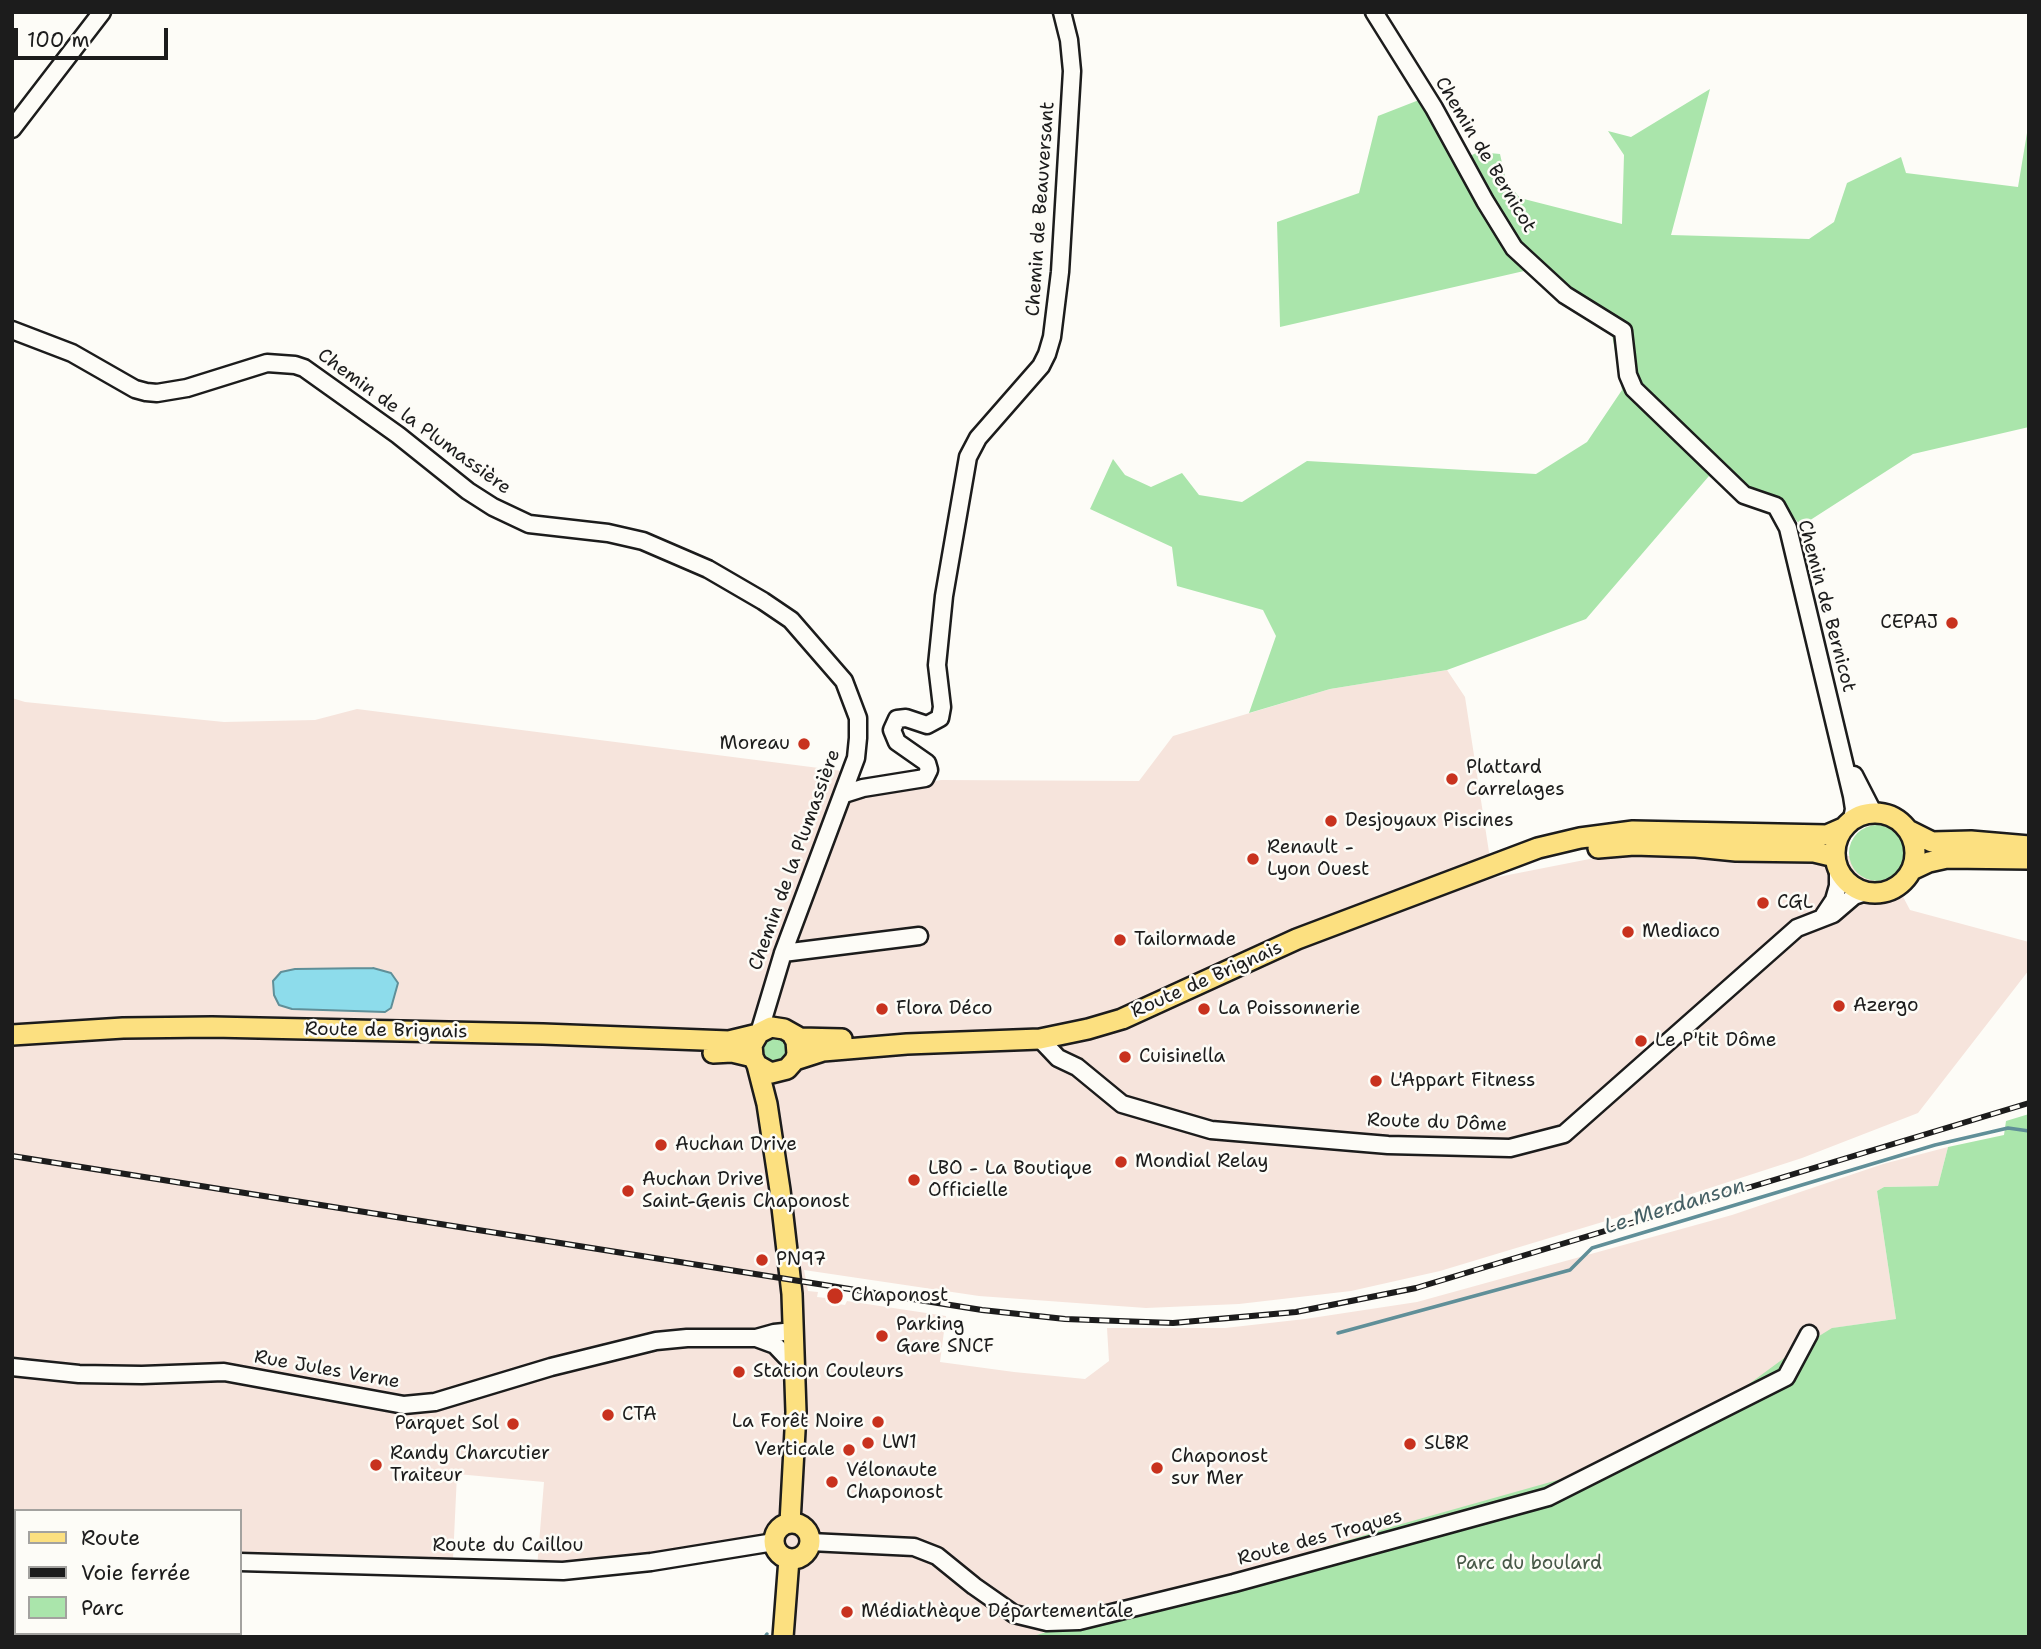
<!DOCTYPE html>
<html>
<head>
<meta charset="utf-8">
<style>
	body { margin:0 }
	#map { position:relative; width:2041px; height:1649px; overflow:hidden; background:#fdfcf7; font-family:"Shantell Sans",sans-serif }
	canvas { display:block }
	.frame { position:absolute; inset:0; border:14px solid #1c1c1c; pointer-events:none }
	.legend { position:absolute; left:14px; top:1509px; width:228px; height:126px; box-sizing:border-box; background:#fdfcf7; border:2px solid #a3a29f; margin:0; padding:9px 12px; list-style:none; font-size:21px; color:#1c1c1c }
	.legend li { display:flex; align-items:center; gap:14px; height:35px }
	.legend b { width:35px; border:2px solid #a3a29f }
	.scale { position:absolute; left:14px; top:28px; width:154px; height:32px; box-sizing:border-box; border:4px solid #1c1c1c; border-top:0; padding-left:9px; font-size:21px; line-height:24px; white-space:nowrap; color:#1c1c1c; -webkit-text-stroke:5px #fdfcf7; paint-order:stroke }
</style>
</head>
<body>
<div id="map">
<canvas width="2041" height="1649"></canvas>
<div class="frame"></div>
<ul class="legend">
<li><b style="height:9px;background:#fce080"></b>Route</li>
<li><b style="height:9px;background:#1c1c1c"></b>Voie ferrée</li>
<li><b style="height:19px;background:#aae5ab"></b>Parc</li>
</ul>
<div class="scale">100 m</div>
</div>
<script>
const c = document.querySelector('canvas').getContext('2d');
c.lineJoin = 'round';
function fill(path, color) { c.fillStyle = color; c.fill(path, 'evenodd'); }
const shape = rows => new Path2D(rows.map(r => 'M' + r).join(''));
function stroke(path, color, width, dash) { c.strokeStyle = color; c.lineWidth = width; c.lineCap = dash ? 'butt' : 'round'; c.setLineDash(dash || []); c.stroke(path); }
function drawText(font, color, halo, rows, align = 'center') {
  c.font = font + ' "Shantell Sans",sans-serif'; c.lineWidth = 5; c.setLineDash([]); c.textBaseline = 'middle'; c.strokeStyle = halo; c.fillStyle = color; for (const [text, x, y, turn = 0] of rows) {
    c.save(); c.translate(x, y); c.rotate((+turn || 0) * Math.PI / 180); c.textAlign = isNaN(turn) ? turn : align; if (halo) c.strokeText(text, 0, 0); c.fillText(text, 0, 0); c.restore();
  }
}
const built = shape([
	[1447,670,1465,697,1493,878,1620,853,1795,861,1880,853,1910,910,2029,942,2029,970,1918,1113,1802,1158,1639,1211,1440,1271,1351,1291,1239,1304,1146,1308,979,1296,804,1270,808,1291,818,1292,817,1297,826,1298,826,1302,845,1305,847,1301,946,1316,940,1362,1014,1372,1085,1379,1109,1361,1107,1328,1225,1328,1305,1319,1417,1302,1732,1215,1883,1164,1948,1147,1938,1186,1884,1187,1877,1191,1896,1319,1833,1328,1799,1379,1635,1453,1567,1478,1030,1637,792,1637,794,1593,800,1571,758,1538,536,1580,544,1482,457,1474,453,1559,240,1554,240,1511,16,1511,16,1552,12,1552,12,698,25,702,224,722,315,720,357,709,858,773,861,795,941,780,1139,781,1173,736,1330,689]
]);
const green = shape([
	[1710,89,1671,235,1809,239,1834,222,1847,183,1901,157,1906,173,2018,187,2027,133,2029,133,2029,427,1913,454,1801,526,1781,502,1748,489,1728,492,1709,476,1586,619,1447,670,1330,689,1249,713,1276,636,1263,610,1177,586,1172,547,1090,509,1113,459,1125,475,1151,487,1182,473,1199,495,1242,502,1307,461,1536,474,1587,442,1622,390,1612,335,1524,271,1280,327,1277,222,1359,193,1378,116,1419,100,1458,162,1478,152,1500,154,1506,181,1520,198,1622,224,1624,155,1608,131,1631,137],
	'1849 853a28 28 0 1 1 56 0a28 28 0 1 1-56 0Z',
	'761 1050a13 13 0 1 1 26 0a13 13 0 1 1-26 0Z',
	[2029,1114,2029,1637,1030,1637,1398,1525,1618,1463,1673,1440,1787,1356,1832,1328,1896,1319,1877,1191,1884,1187,1938,1186,1948,1147,2004,1135,2006,1121]
]);
const water = shape([
	[373,968,391,973,398,983,391,1008,385,1012,292,1009,279,1005,274,995,273,981,281,972,295,969,373,968]
]);
const stream = shape([
	[1338,1333,1570,1270,1592,1248,1935,1145,2008,1128,2029,1131],
	[765,1637,767,1634]
]);
const minor = shape([
	[1374,12,1434,108,1485,201,1514,248,1565,295,1623,331,1628,375,1634,389,1744,495,1776,506,1788,528,1852,796,1854,809,1852,819],
	[12,129,102,12],
	[12,330,72,353,135,389,146,392,157,393,187,388,267,363,295,365,304,368,398,435,468,491,493,507,529,524,608,533,643,541,708,569,763,601,791,620,844,681,858,718,858,738,856,758,783,953,759,1033],
	[1854,775,1873,812],
	[844,794,863,788,925,778,929,770,927,763,897,742,892,730,897,719,906,718,927,725,940,718,942,707,937,665,944,596,968,457,978,438,1041,366,1047,354,1052,337,1060,272,1072,71,1069,40,1062,12],
	[1824,915,1834,900,1838,886,1838,869],
	[783,953,919,936],
	[1040,1039,1058,1058,1077,1067,1122,1104,1211,1130,1388,1145,1510,1148,1564,1134,1797,928,1833,914,1854,896,1866,892],
	[756,1338,775,1345,794,1365],
	[12,1367,79,1374,142,1375,224,1372,404,1405,435,1402,551,1367,656,1341,687,1338,756,1338,774,1333,794,1331],
	[810,1542,914,1547,937,1556,974,1586,1014,1614,1047,1622,1079,1621,1234,1583,1548,1497,1786,1377,1809,1334],
	[12,1559,16,1559],
	[240,1562,563,1571,651,1562,774,1542],
	[12,1615,16,1615]
]);
const major = shape([
	'1835 853a40 40 0 1 1 80 0a40 40 0 1 1-80 0Z',
	[1910,831,1932,842,1971,841,2029,846],
	[1598,848,1634,845,1696,847,1736,851,1814,852,1835,857],
	[1912,870,1929,862,1947,858,2029,859],
	[12,1035,123,1028,212,1027,543,1034,729,1041,758,1034],
	[793,1036,796,1041,797,1054,795,1060,787,1069,771,1073,757,1065,753,1057,752,1045,759,1033,771,1027,784,1029,800,1038,842,1039],
	[713,1053,732,1052,753,1057],
	[795,1060,823,1051,907,1044,1040,1039,1088,1029,1122,1019,1297,939,1538,848,1580,838,1633,831,1827,835,1843,828],
	[757,1065,767,1104,780,1190,792,1294,796,1412,790,1523],
	'774 1541a18 18 0 1 1 36 0a18 18 0 1 1-36 0Z',
	[783,1637,789,1559]
]);
const rail = shape([
	[12,1156,982,1310,1065,1319,1173,1323,1296,1312,1416,1288,2029,1103]
]);
const markers = [
	[1952,623,7,"#c8321e"],
	[804,744,7,"#c8321e"],
	[1452,779,7,"#c8321e"],
	[1331,821,7,"#c8321e"],
	[1253,859,7,"#c8321e"],
	[1763,903,7,"#c8321e"],
	[1628,932,7,"#c8321e"],
	[1120,940,7,"#c8321e"],
	[1839,1006,7,"#c8321e"],
	[882,1009,7,"#c8321e"],
	[1204,1009,7,"#c8321e"],
	[1641,1041,7,"#c8321e"],
	[1125,1057,7,"#c8321e"],
	[1376,1081,7,"#c8321e"],
	[661,1145,7,"#c8321e"],
	[1121,1162,7,"#c8321e"],
	[914,1180,7,"#c8321e"],
	[628,1191,7,"#c8321e"],
	[762,1260,7,"#c8321e"],
	[835,1296,9,"#c8321e"],
	[882,1336,7,"#c8321e"],
	[739,1372,7,"#c8321e"],
	[608,1415,7,"#c8321e"],
	[878,1422,7,"#c8321e"],
	[513,1424,7,"#c8321e"],
	[868,1443,7,"#c8321e"],
	[1410,1444,7,"#c8321e"],
	[849,1450,7,"#c8321e"],
	[376,1465,7,"#c8321e"],
	[1157,1468,7,"#c8321e"],
	[832,1482,7,"#c8321e"],
	[847,1612,7,"#c8321e"]
];
const streetNames = [
	["Chemin de Bernicot",1485,155,59],
	["Chemin de Beauversant",1041,209,-86],
	["Chemin de la Plumassière",414,422,36],
	["Chemin de Bernicot",1826,606,75],
	["Chemin de la Plumassière",795,860,-70],
	["Route de Brignais",1207,980,-24],
	["Route de Brignais",386,1031,1],
	["Route du Dôme",1437,1123,2],
	["Rue Jules Verne",327,1370,10],
	["Route des Troques",1320,1538,-15],
	["Route du Caillou",508,1546]
];
const poiNames = [
	["CEPAJ",1938,623,"right"],
	["Moreau",790,744,"right"],
	["Plattard",1466,768],
	["Carrelages",1466,790],
	["Desjoyaux Piscines",1345,821],
	["Renault -",1267,848],
	["Lyon Ouest",1267,870],
	["CGL",1777,903],
	["Mediaco",1642,932],
	["Tailormade",1134,940],
	["Azergo",1853,1006],
	["Flora Déco",896,1009],
	["La Poissonnerie",1218,1009],
	["Le P'tit Dôme",1655,1041],
	["Cuisinella",1139,1057],
	["L'Appart Fitness",1390,1081],
	["Auchan Drive",675,1145],
	["Mondial Relay",1135,1162],
	["LBO - La Boutique",928,1169],
	["Officielle",928,1191],
	["Auchan Drive",642,1180],
	["Saint-Genis Chaponost",642,1202],
	["PN97",776,1260],
	["Chaponost",851,1296],
	["Parking",896,1325],
	["Gare SNCF",896,1347],
	["Station Couleurs",753,1372],
	["CTA",622,1415],
	["La Forêt Noire",864,1422,"right"],
	["Parquet Sol",499,1424,"right"],
	["LW1",882,1443],
	["SLBR",1424,1444],
	["Verticale",835,1450,"right"],
	["Randy Charcutier",390,1454],
	["Traiteur",390,1476],
	["Chaponost",1171,1457],
	["sur Mer",1171,1479],
	["Vélonaute",846,1471],
	["Chaponost",846,1493],
	["Médiathèque Départementale",861,1612]
];
const parkNames = [
	["Parc du boulard",1529,1564]
];
const waterNames = [
	["Le Merdanson",1675,1207,-17]
];
fill(built, '#f6e4dc');
fill(green, '#aae5ab');
fill(water, '#8ddceb');
stroke(water, '#608f98', 2);
stroke(stream, '#608f98', 3.5);
stroke(minor, '#1c1c1c', 21);
stroke(major, '#1c1c1c', 24);
stroke(minor, '#fdfcf7', 16);
stroke(major, '#fce080', 19);
stroke(rail, '#1c1c1c', 6);
stroke(rail, '#fdfcf7', 3.5, [10]);
for (const [x, y, r, color] of markers) { const dot = new Path2D(); dot.arc(x, y, r, 0, 2 * Math.PI); c.fillStyle = color; c.fill(dot); stroke(dot, '#fdfcf7', 2.5); }
drawText('19px', '#1c1c1c', '#fdfcf7', streetNames);
drawText('19px', '#1c1c1c', '#fdfcf7', poiNames, 'left');
drawText('19px', '#475847', '#fdfcf7', parkNames);
drawText('italic 21px', '#445f64', '#fdfcf7', waterNames);
</script>
</body>
</html>
